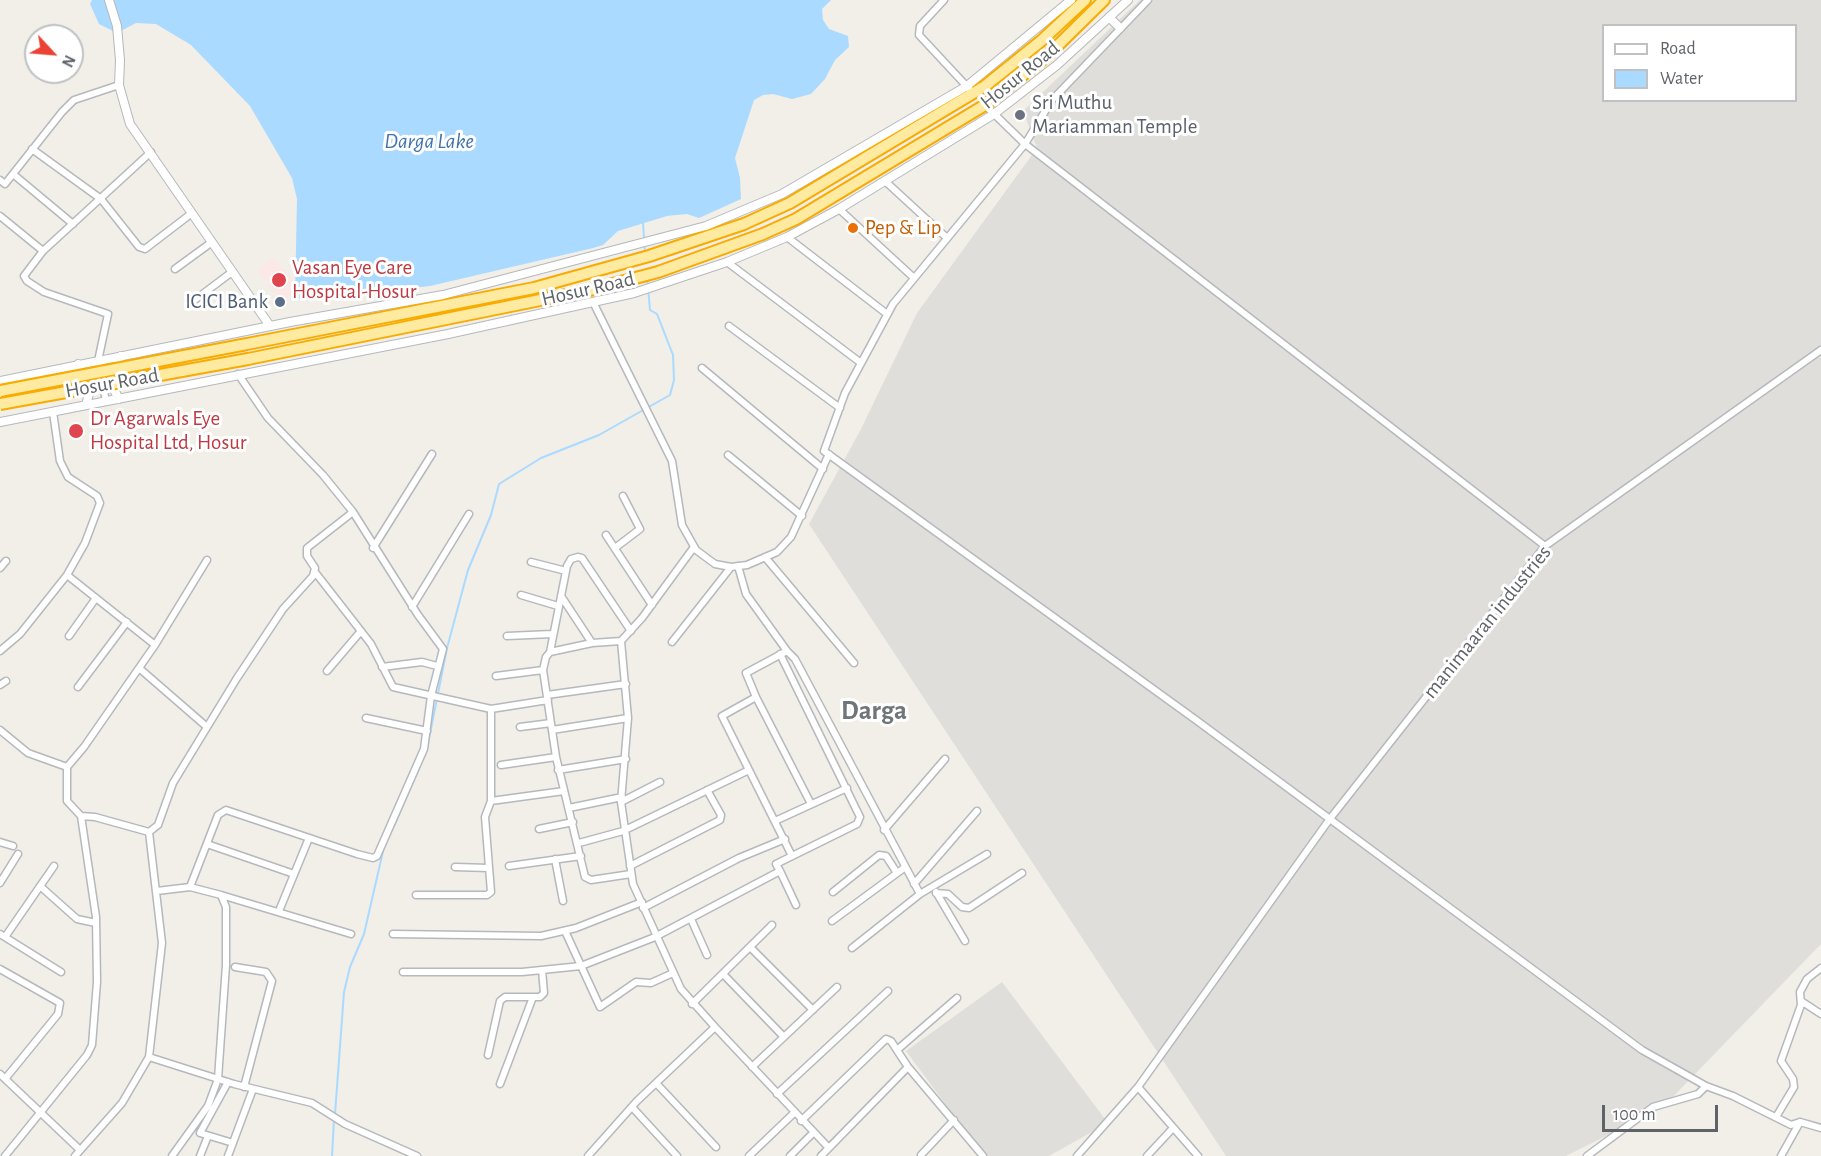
<!DOCTYPE html>
<html>
<head>
<meta charset="utf-8">
<style>
	body { margin:0 }
	#map { position:relative; width:1821px; height:1156px; overflow:hidden; background:#f1efe8; font-family:"Alegreya Sans",sans-serif }
	canvas { display:block }
	.legend { position:absolute; left:1602px; top:24px; width:195px; height:78px; box-sizing:border-box; background:#fff; border:2px solid #bfc1c3; margin:0; padding:8px 10px; list-style:none; font-size:18px; color:#5f6368 }
	.legend li { display:flex; align-items:center; gap:12px; height:30px }
	.legend b { width:30px; border:2px solid #bfc1c3 }
	.north { position:absolute; left:24px; top:24px; width:60px; height:60px; box-sizing:border-box; background:#fff; border:2px solid #bfc1c3; border-radius:50%; rotate:116deg; font-size:16px; font-weight:700; line-height:24px; text-align:center; color:#5f6368 }
	.north::after { content:''; display:block; margin:auto; width:21px; height:27px; background:#ea4335; clip-path:polygon(50% 0,100% 100%,50% 72%,0 100%) }
	.scale { position:absolute; left:1602px; top:1105px; width:116px; height:27px; box-sizing:border-box; border:3px solid #5f6368; border-top:0; padding-left:8px; font-size:18px; line-height:21px; white-space:nowrap; color:#5f6368; -webkit-text-stroke:4px #fff; paint-order:stroke }
</style>
</head>
<body>
<div id="map">
<canvas width="1821" height="1156"></canvas>
<ul class="legend">
<li><b style="height:8px;background:#fff"></b>Road</li>
<li><b style="height:16px;background:#aadaff"></b>Water</li>
</ul>
<div class="north">N</div>
<div class="scale">100 m</div>
</div>
<script>
const c = document.querySelector('canvas').getContext('2d');
c.lineJoin = 'round';
function fill(path, color) { c.fillStyle = color; c.fill(path, 'evenodd'); }
const shape = rows => new Path2D(rows.map(r => 'M' + r).join(''));
function stroke(path, color, width, dash) { c.strokeStyle = color; c.lineWidth = width; c.lineCap = dash ? 'butt' : 'round'; c.setLineDash(dash || []); c.stroke(path); }
function drawText(font, color, halo, rows, align = 'center') {
  c.font = font + ' "Alegreya Sans",sans-serif'; c.lineWidth = 6; c.setLineDash([]); c.textBaseline = 'middle'; c.strokeStyle = halo; c.fillStyle = color; for (const [text, x, y, turn = 0] of rows) {
    c.save(); c.translate(x, y); c.rotate((+turn || 0) * Math.PI / 180); c.textAlign = isNaN(turn) ? turn : align; if (halo) c.strokeText(text, 0, 0); c.fillText(text, 0, 0); c.restore();
  }
}
const industrial = shape([
	[1140,0,1821,0,1821,944,1662,1108,1566,1156,1226,1156,809,524,861,429,917,313,1037,148,1023,111],
	[1604,26,1796,26,1796,100,1604,100],
	[1002,982,1108,1123,1049,1156,984,1156,906,1051]
]);
const medical = shape([
	[273,257,300,289,283,301,257,271]
]);
const water = shape([
	[92,0,831,0,822,9,823,20,829,29,848,36,849,47,835,60,825,79,811,94,792,99,773,94,763,95,754,100,735,158,740,178,741,199,699,218,687,214,667,216,618,231,603,245,593,248,430,286,303,301,295,297,297,199,292,178,250,106,191,45,156,24,136,23,117,33,99,24,90,4]
]);
const stream = shape([
	[643,223,645,254],
	[427,749,447,648,468,570,491,515,499,484,541,458,599,435,670,395,674,380,673,355,657,314,650,310,647,277],
	[394,826,425,754],
	[335,1114,344,992,350,967,364,934,384,847],
	[332,1156,334,1120]
]);
const minor = shape([
	[944,0,920,26,919,35,973,93],
	[1148,0,1052,100,1025,144,1545,546],
	[985,105,1025,144,893,304,845,393,824,451,1196,720,1642,1050,1706,1086],
	[32,149,101,199,139,247,145,249,192,213],
	[13,174,73,224],
	[0,180,5,184,62,112,74,100,119,85],
	[885,181,947,238],
	[839,209,914,278],
	[0,216,43,251],
	[787,237,887,314],
	[727,262,861,363],
	[175,269,212,242],
	[192,302,232,272],
	[593,302,672,461,682,525,696,550,715,564,731,567,747,565,777,552,791,537,829,454],
	[729,326,840,408],
	[702,368,823,469],
	[106,401,98,361,108,314,44,292,27,281,24,276,43,251,151,152],
	[728,455,802,516],
	[606,535,652,605],
	[373,548,432,454],
	[615,548,640,529,623,496],
	[765,557,854,663],
	[531,562,566,571],
	[738,566,746,594,787,651,746,673,756,697,722,716,792,856],
	[0,568,6,561],
	[315,572,371,644,393,687,491,709,491,801,485,817,491,892,487,895,416,895],
	[67,575,155,645],
	[521,595,558,606],
	[561,596,592,643],
	[412,607,469,514],
	[69,636,96,598],
	[507,636,552,634],
	[672,642,731,567],
	[0,651,20,634,67,575,85,543,100,503,97,496,68,477,60,461,53,412],
	[787,651,795,659,920,894],
	[550,652,567,566,571,559,578,557,582,558,631,631],
	[382,667,422,662,437,666],
	[139,668,207,727],
	[327,671,361,631],
	[496,676,543,670],
	[0,685,6,681],
	[78,687,127,622],
	[547,695,626,684],
	[756,697,811,804],
	[491,709,548,700],
	[366,718,427,731],
	[520,727,551,723],
	[0,730,28,753,67,767],
	[552,730,628,718],
	[556,757,585,877,591,880,631,874],
	[501,765,556,757,543,670,546,657,550,652,592,643,621,641,642,618,694,547],
	[558,770,626,759],
	[491,801,564,791],
	[621,802,660,782],
	[569,808,622,797],
	[775,821,847,788],
	[539,829,573,822],
	[884,830,945,759],
	[149,832,95,817,81,816,67,801,67,767,84,747,155,645,207,560],
	[0,842,13,846],
	[579,843,623,831,749,770],
	[207,844,294,874],
	[555,859,563,901],
	[509,866,581,856],
	[630,866,720,820,721,815,707,790],
	[455,867,489,868],
	[780,871,796,905],
	[0,883,18,854],
	[914,884,977,811],
	[40,886,77,919,96,923],
	[190,887,218,815,226,810,357,854,373,858,377,856,424,749,431,696,443,649,418,615,353,512,323,475,268,418,238,374],
	[157,891,190,887,221,895,226,907,226,965,218,1079,208,1106,172,1156],
	[833,892,879,855,886,856,897,873],
	[936,892,965,941],
	[936,893,948,894,962,907,969,908,1022,873],
	[221,895,351,934],
	[643,908,739,858,785,839],
	[279,911,309,838],
	[691,919,707,955],
	[832,921,904,868],
	[565,931,600,1007,636,982,651,983,673,973],
	[0,934,61,972],
	[393,934,541,936,576,928,642,902],
	[5,937,54,866],
	[750,947,813,1010],
	[852,948,920,894,987,854],
	[235,967,266,972,272,981,244,1087],
	[0,969,60,1003,58,1014,5,1079],
	[403,972,522,972,581,966,655,937,780,871,776,864,857,824,860,817,780,654],
	[723,974,784,1037],
	[1801,1001,1821,1014],
	[692,1004,772,925],
	[715,1027,828,1147],
	[897,1050,957,998],
	[488,1055,500,1001,505,997,540,997,544,993,542,970],
	[149,1057,234,1084,312,1103,345,1124,417,1156],
	[752,1067,837,987],
	[0,1074,80,1150],
	[228,1082,200,1133,233,1143],
	[656,1083,716,1147],
	[500,1084,533,997],
	[1138,1087,1198,1156],
	[777,1094,888,991],
	[632,1107,677,1156],
	[1776,1117,1794,1087,1793,1079,1781,1061,1801,1005,1800,992,1807,979,1821,968],
	[801,1121,886,1039,891,1041,908,1067],
	[921,1155,954,1120],
	[5,1156,87,1055,92,1045,97,982,96,917,81,816],
	[75,1156,122,1103,149,1057,162,943,149,832,158,825,173,783,237,678,283,609,313,576,315,568,307,556,307,548,353,512],
	[200,1156,208,1136],
	[228,1156,253,1089],
	[588,1156,637,1101,715,1027,681,989,633,884,621,802,628,718,621,641],
	[749,1156,794,1113],
	[790,1156,813,1133],
	[821,1156,908,1067,983,1156],
	[1077,1156,1138,1087,1329,820,1545,546,1821,350],
	[1147,1156,1173,1128],
	[1587,1156,1653,1107,1698,1094,1706,1086,1733,1096,1791,1125,1800,1122,1821,1128],
	[1781,1156,1800,1122]
]);
const tertiary = shape([
	[109,0,117,26,120,60,119,85,130,124,270,326],
	[1109,17,1120,28],
	[78,364,88,382,89,394,86,405],
	[0,381,290,322,443,295,706,226,782,194,967,86,1071,0],
	[119,399,113,388,111,376,121,356],
	[0,422,448,334,593,302,634,293,727,262,787,237,839,209,994,114,1057,65,1128,0]
]);
const trunk = shape([
	[247,344,534,288,649,256,744,224,790,203,985,86,1041,41,1085,0],
	[248,359,590,290,658,272,763,234,796,219,985,105,1047,56,1104,0]
]);
const trunkBridge = shape([
	[0,391,247,344],
	[0,404,248,359]
]);
const markers = [
	[1020,115,6,"#6b7280"],
	[853,228,6,"#e8710a"],
	[279,280,8,"#e0444e"],
	[280,302,6,"#5c6f8a"],
	[76,431,8,"#e0444e"]
];
const streetNames = [
	["Hosur Road",1020,75,-39],
	["Hosur Road",588,289,-13],
	["Hosur Road",112,383,-10],
	["manimaaran industries",1487,622,-51]
];
const worshipNames = [
	["Sri Muthu",1032,103],
	["Mariamman Temple",1032,127]
];
const foodNames = [
	["Pep & Lip",865,228]
];
const healthNames = [
	["Vasan Eye Care",292,268],
	["Hospital-Hosur",292,292],
	["Dr Agarwals Eye",90,419],
	["Hospital Ltd, Hosur",90,443]
];
const serviceNames = [
	["ICICI Bank",268,302]
];
const waterNames = [
	["Darga Lake",429,141]
];
const districtNames = [
	["Darga",874,711]
];
fill(industrial, '#e0deda');
fill(medical, '#fce8e6');
fill(water, '#aadaff');
stroke(stream, '#aadaff', 2);
stroke(minor, '#b5b8bc', 9);
stroke(tertiary, '#b5b8bc', 10);
stroke(trunk, '#f9ab00', 14);
stroke(minor, '#fff', 6);
stroke(tertiary, '#fff', 8);
stroke(trunk, '#feeaa1', 10);
stroke(trunkBridge, '#f9ab00', 14, []);
stroke(trunkBridge, '#feeaa1', 10);
for (const [x, y, r, color] of markers) { const dot = new Path2D(); dot.arc(x, y, r, 0, 2 * Math.PI); c.fillStyle = color; c.fill(dot); stroke(dot, '#fff', 2); }
drawText('21px', '#5f6368', '#fff', streetNames);
drawText('21px', '#5b616d', '#fff', worshipNames, 'left');
drawText('21px', '#c56008', '#fff', foodNames, 'left');
drawText('21px', '#be3a42', '#fff', healthNames, 'left');
drawText('21px', '#4e5e75', '#fff', serviceNames, 'right');
drawText('italic 22px', '#4174aa', '#fff', waterNames);
drawText('bold 27px', '#70757a', '#fff', districtNames);
</script>
</body>
</html>
